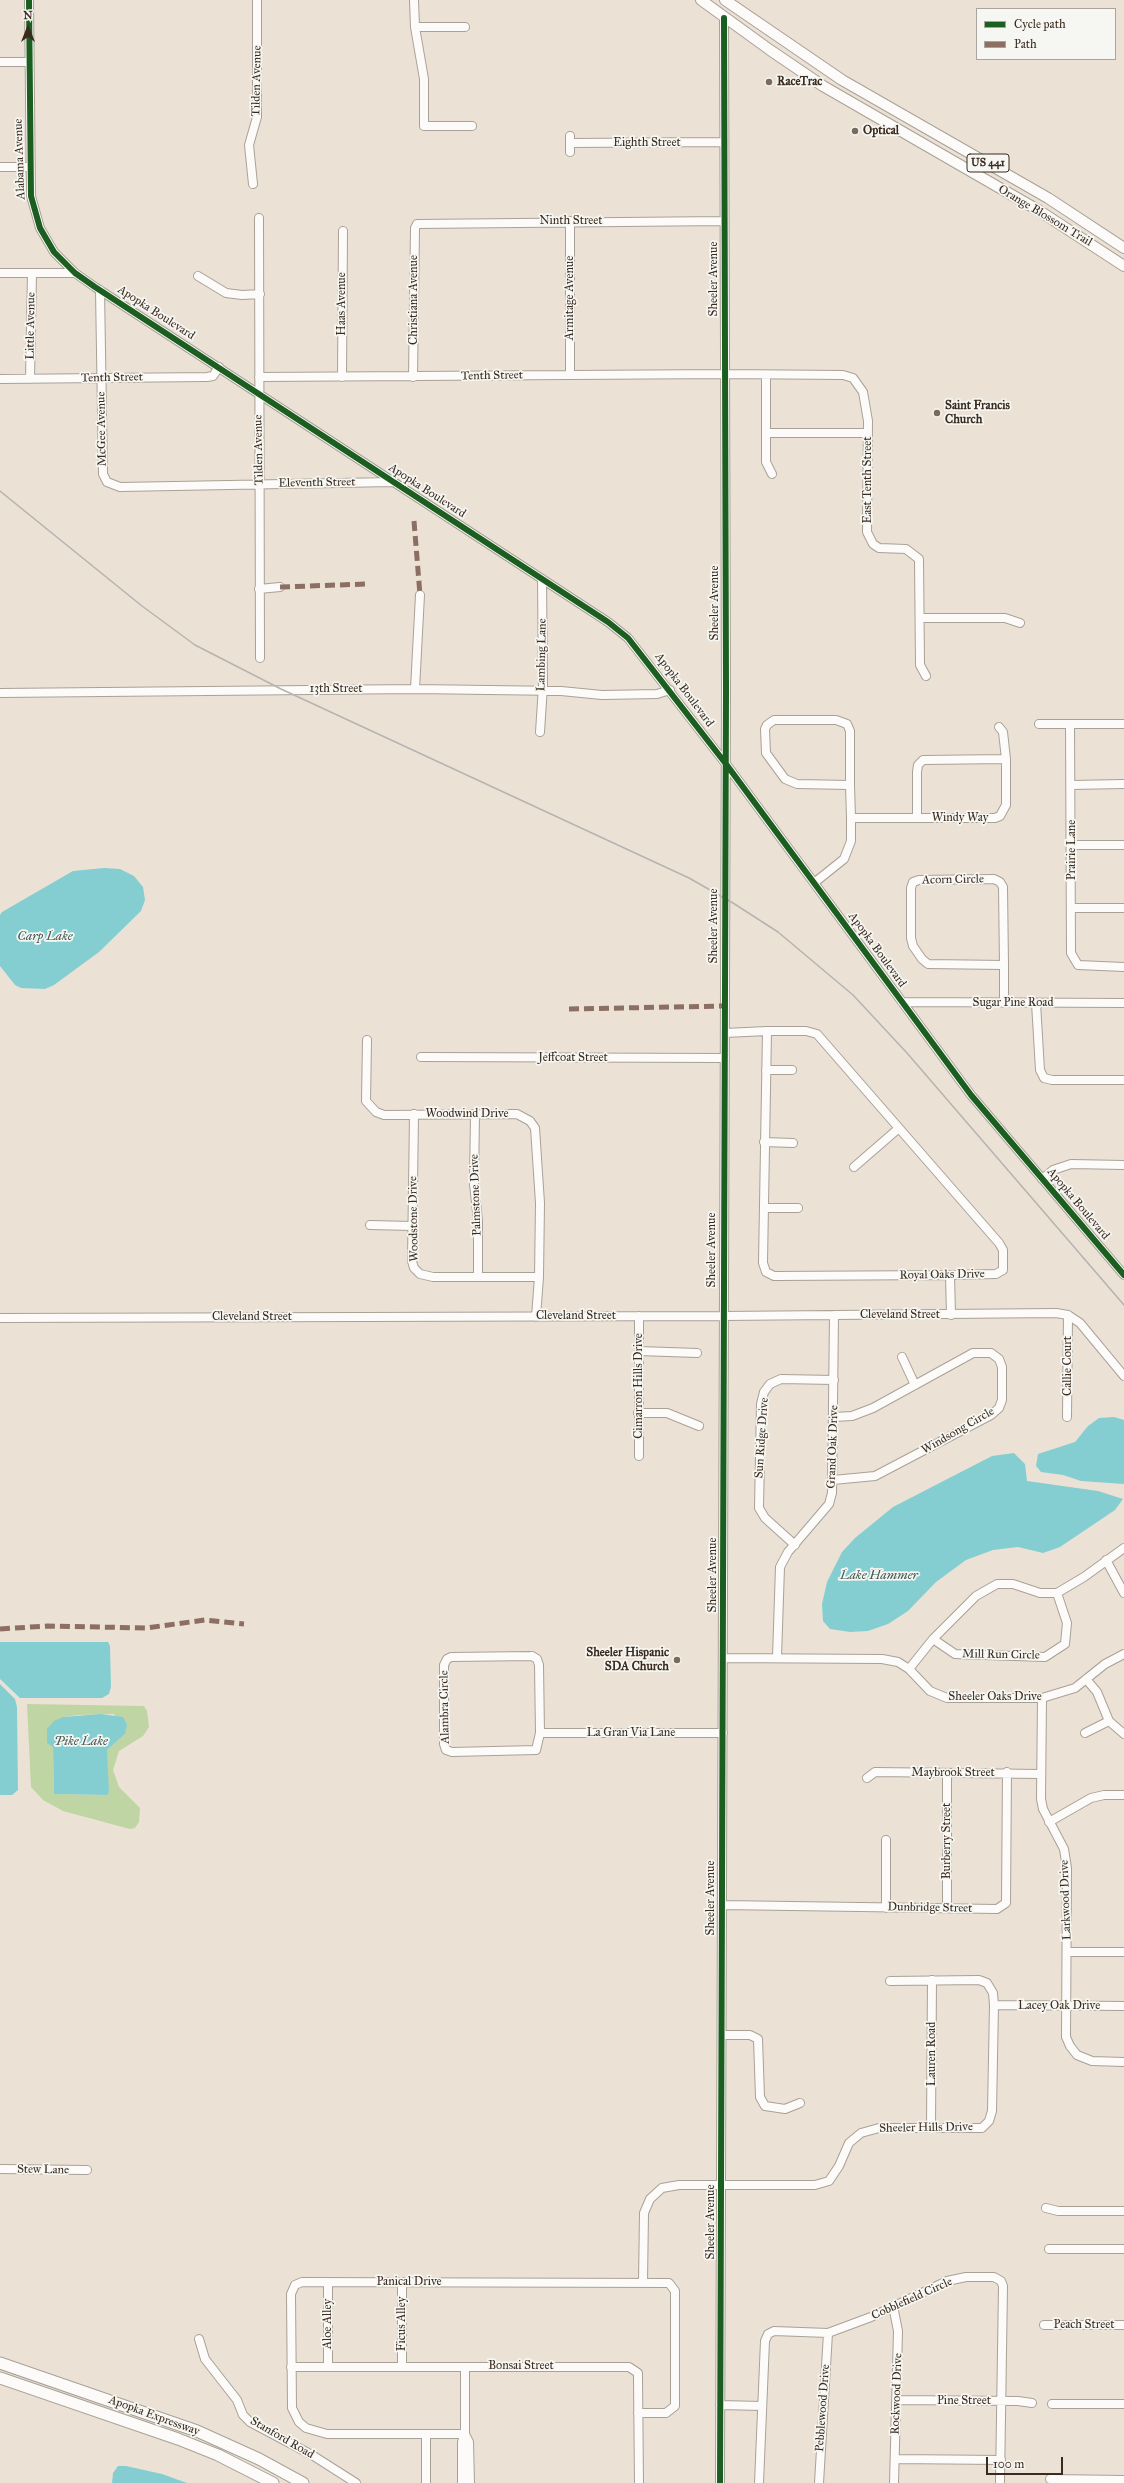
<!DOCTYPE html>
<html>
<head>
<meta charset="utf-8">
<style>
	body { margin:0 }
	#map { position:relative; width:1124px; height:2483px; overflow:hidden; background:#ebe2d5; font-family:"IM FELL Great Primer",serif }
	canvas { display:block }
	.legend { position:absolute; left:976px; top:8px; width:140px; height:52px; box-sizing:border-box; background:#f6f6f2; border:1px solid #aba49d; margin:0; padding:5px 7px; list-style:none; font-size:12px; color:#3b2a1e }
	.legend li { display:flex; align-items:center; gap:8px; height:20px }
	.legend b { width:20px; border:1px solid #aba49d }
	.north { position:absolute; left:8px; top:8px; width:40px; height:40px; -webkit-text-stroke:3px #f6f6f2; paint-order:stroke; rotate:0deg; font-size:11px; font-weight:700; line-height:16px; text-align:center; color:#3b2a1e }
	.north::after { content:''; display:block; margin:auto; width:14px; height:18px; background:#3b2a1e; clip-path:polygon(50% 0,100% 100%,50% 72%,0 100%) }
	.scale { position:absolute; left:986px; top:2457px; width:77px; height:18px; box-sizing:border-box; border:2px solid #3b2a1e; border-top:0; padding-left:5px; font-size:12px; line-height:14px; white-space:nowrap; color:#3b2a1e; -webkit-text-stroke:3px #f6f6f2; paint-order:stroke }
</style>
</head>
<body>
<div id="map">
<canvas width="1124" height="2483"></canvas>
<ul class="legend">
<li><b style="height:5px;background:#1b5e20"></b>Cycle path</li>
<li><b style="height:5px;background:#8d6e63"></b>Path</li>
</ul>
<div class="north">N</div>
<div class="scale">100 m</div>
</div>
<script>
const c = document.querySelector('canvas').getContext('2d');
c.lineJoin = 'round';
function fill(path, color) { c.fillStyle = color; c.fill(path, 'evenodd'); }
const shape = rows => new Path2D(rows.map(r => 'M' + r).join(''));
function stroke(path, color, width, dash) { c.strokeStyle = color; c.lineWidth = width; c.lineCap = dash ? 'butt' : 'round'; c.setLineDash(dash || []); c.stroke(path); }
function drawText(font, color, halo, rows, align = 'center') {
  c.font = font + ' "IM FELL Great Primer",serif'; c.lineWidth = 3.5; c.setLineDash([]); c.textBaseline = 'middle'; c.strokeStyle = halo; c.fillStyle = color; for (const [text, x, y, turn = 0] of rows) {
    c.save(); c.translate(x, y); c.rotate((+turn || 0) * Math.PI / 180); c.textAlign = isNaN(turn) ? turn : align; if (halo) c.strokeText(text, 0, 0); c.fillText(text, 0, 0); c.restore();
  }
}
const green = shape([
	[27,1704,144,1706,147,1711,149,1727,143,1736,119,1751,113,1770,119,1787,140,1808,139,1822,135,1828,130,1829,63,1811,43,1800,31,1787],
	[114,1714,125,1734,107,1750,107,1795,54,1794,53,1747,63,1717,79,1715]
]);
const water = shape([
	[104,868,120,869,134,876,143,887,145,900,141,911,99,952,54,985,45,989,21,988,15,985,0,966,0,915,2,912,73,871],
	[1114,1417,1124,1420,1124,1484,1081,1481,1063,1475,1041,1472,1036,1466,1038,1454,1075,1442,1088,1426,1099,1418],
	[1014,1453,1025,1464,1027,1481,1098,1491,1123,1499,1115,1510,1060,1547,1043,1553,1018,1547,993,1550,966,1560,936,1582,908,1611,888,1624,868,1631,850,1632,830,1629,823,1621,822,1604,827,1582,842,1552,855,1538,893,1507,992,1456],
	[0,1642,108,1642,110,1646,111,1687,109,1694,102,1698,20,1698,0,1679],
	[0,1684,15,1699,17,1707,18,1790,12,1795,0,1795],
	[101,1714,123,1717,127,1725,125,1734,107,1750,109,1792,107,1795,54,1794,53,1747,47,1743,47,1729,54,1721,63,1717],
	[118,2466,126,2466,162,2474,187,2483,112,2483,113,2473]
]);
const minor = shape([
	[29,0,31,196,40,228,54,252,75,273,95,287,608,622,628,638,726,764,971,1095,1124,1275],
	[414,0,415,27,424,79,424,126,472,126],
	[415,27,465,27],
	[0,62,28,62],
	[570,143,724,142],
	[570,152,570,136],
	[0,167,30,167],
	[253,184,249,145,257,117,257,0],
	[259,218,260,658],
	[570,221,570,375],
	[0,273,75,273],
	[198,276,226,293,242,295,260,294],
	[100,290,103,474,107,482,120,487,393,482],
	[766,375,766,462,772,474],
	[259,377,725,374,843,375,853,378,863,392,868,421,867,532,873,544,879,548,906,549,919,559,920,665,926,676],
	[342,377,343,231],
	[413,377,415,228,417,224,724,221],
	[0,379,207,377,213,376,219,367],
	[30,379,32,273],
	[766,433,868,433],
	[259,589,280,587],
	[920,618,1005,618,1020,623],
	[415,689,420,595],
	[0,693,415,689,561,691,602,695,657,694,670,690],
	[1039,724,1124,724],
	[1070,724,1071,953,1078,965,1124,967],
	[540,732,543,686,542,579],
	[1071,785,1124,784],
	[917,817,917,772,918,765,923,760,1006,759],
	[851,818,995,818,1000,816,1006,805,1006,759,1003,732,999,727],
	[1072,845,1124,845],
	[814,883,844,859,851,841,851,818,850,785,850,731,847,724,836,720,774,720,767,725,765,729,766,753,785,779,797,784,850,785],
	[1071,908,1124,908],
	[1004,965,928,964,922,959,913,946,911,938,911,888,913,882,919,880,994,879,1000,882,1003,887,1004,965,1004,1003],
	[902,1002,1124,1003],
	[1036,1003,1040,1070,1044,1078,1052,1080,1124,1080],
	[725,1033,767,1031,806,1031,817,1034,999,1243,1003,1250,1003,1270,996,1274,950,1275,774,1276,766,1272,763,1263,767,1031],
	[367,1040,366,1101,376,1112,384,1115,517,1114,530,1121,535,1128,540,1203,539,1277,536,1317],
	[421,1057,725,1058],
	[766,1070,792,1070],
	[414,1114,412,1261,414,1268,420,1274,433,1277,539,1277],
	[475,1114,474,1184,478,1221,478,1277],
	[764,1142,793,1143],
	[854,1167,899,1128],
	[1042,1179,1053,1170,1071,1164,1124,1165],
	[764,1208,798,1208],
	[370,1225,412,1226],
	[950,1275,951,1315],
	[639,1316,639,1456],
	[0,1318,723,1316,1056,1313,1068,1315,1080,1323,1124,1376],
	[639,1351,697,1353],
	[902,1357,915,1385],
	[638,1413,667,1413,699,1426],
	[1067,1417,1068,1315],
	[833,1480,875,1476,991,1415,999,1408,1002,1400,1002,1367,999,1359,991,1353,973,1353,873,1408,852,1416,834,1417],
	[795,1545,765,1518,759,1508,761,1404,764,1392,770,1384,781,1379,834,1380],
	[1106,1560,1124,1593],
	[933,1639,955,1654,1045,1657,1065,1644,1067,1623,1057,1593],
	[532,1656,537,1659,539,1665,540,1733,536,1750,452,1752,446,1750,444,1744,444,1665,447,1659,451,1657,532,1656],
	[777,1657,780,1567,788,1552,829,1504,832,1493,834,1315],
	[724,1658,882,1659,898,1662,909,1669,930,1691,947,1698,1042,1698,1075,1688,1105,1664,1124,1654],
	[909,1669,933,1639,976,1596,997,1584,1013,1584,1040,1593,1057,1593,1084,1577,1124,1548],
	[1086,1679,1097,1692,1109,1721,1124,1734],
	[1042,1698,1041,1799,1043,1809,1064,1849,1067,1868,1066,2037,1070,2046,1077,2055,1092,2061,1124,2062],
	[540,1733,723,1733],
	[1085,1733,1109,1721],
	[947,1773,947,1908],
	[867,1778,875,1772,1041,1774],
	[1049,1822,1091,1798,1104,1795,1124,1795],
	[722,1905,997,1909,1006,1903,1007,1772],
	[886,1908,886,1840],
	[1067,1952,1124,1952],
	[994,2005,1124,2006],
	[722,2035,750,2035,758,2039,760,2097,765,2106,785,2109,800,2103],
	[931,2127,932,1980],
	[0,2169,87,2170],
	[1046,2208,1058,2211,1124,2211],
	[1049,2249,1124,2249],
	[643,2282,644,2213,650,2199,662,2188,679,2185,815,2185,829,2181,839,2166,849,2143,861,2133,879,2128,982,2128,989,2121,992,2111,994,2005,993,1993,987,1983,979,1980,890,1981],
	[893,2306,898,2331,894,2483],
	[1044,2325,1124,2325],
	[199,2339,205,2359,237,2400,243,2415,250,2422,312,2455,356,2483],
	[291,2367,629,2367,638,2373,638,2379,639,2483],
	[328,2367,328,2282],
	[402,2367,402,2282],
	[897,2400,1018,2401,1032,2403],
	[1052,2404,1124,2404],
	[720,2405,762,2406],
	[465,2434,327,2434,306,2428,299,2422,292,2408,291,2294,295,2285,302,2282,669,2283,675,2291,675,2406,666,2413,638,2413],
	[465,2434,469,2442,470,2483],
	[895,2459,1001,2460],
	[1050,2479,1124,2480],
	[426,2483,426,2434],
	[462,2483,462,2442,465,2434,465,2367],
	[720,2483,726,690,724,18],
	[759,2483,765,2341,768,2334,774,2331,828,2333,871,2317,947,2281,966,2277,994,2277,1001,2281,1003,2286,1000,2483],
	[819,2483,828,2333]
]);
const major = shape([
	[701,0,770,50,823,86,1038,210,1124,266],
	[725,0,842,80,1048,198,1124,248]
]);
const highway = shape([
	[0,2363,197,2431,259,2459,303,2483],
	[0,2378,178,2439,218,2455,273,2483]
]);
const rail = shape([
	[0,491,142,606,195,645,281,689,689,878,733,903,778,932,853,995,907,1053,1124,1305]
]);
const quiet = shape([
	[414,521,420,595],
	[280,587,367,584],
	[569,1009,725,1006],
	[0,1629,47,1626,146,1628,205,1620,244,1624]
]);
const cycleway = shape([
	[29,0,31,196,40,228,54,252,75,273,95,287,608,622,628,638,726,764,971,1095,1124,1275],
	[720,2483,726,690,724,18]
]);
const markers = [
	[769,82,4,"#796a5e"],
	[855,131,4,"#796a5e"],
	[937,413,4,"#796a5e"],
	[677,1660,4,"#796a5e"]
];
const shields = [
	[988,163,42]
];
const shieldNames = [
	["US 441",988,163]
];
const streetNames = [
	["Tilden Avenue",257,81,-89],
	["Eighth Street",647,143],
	["Alabama Avenue",20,159,-92],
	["Orange Blossom Trail",1045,216,31],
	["Ninth Street",571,221],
	["Sheeler Avenue",714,279,-90],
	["Armitage Avenue",570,298,-90],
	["Christiana Avenue",414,300,-90],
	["Haas Avenue",342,304,-90],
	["Apopka Boulevard",156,313,33],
	["Little Avenue",31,326,-89],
	["Tenth Street",492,376,-1],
	["Tenth Street",112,378,-1],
	["McGee Avenue",102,429,-91],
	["Tilden Avenue",259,450,-91],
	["East Tenth Street",868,480,-90],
	["Eleventh Street",317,483,-1],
	["Apopka Boulevard",427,491,33],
	["Sheeler Avenue",715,603,-90],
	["Lambing Lane",542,655,-89],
	["13th Street",336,689],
	["Apopka Boulevard",684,690,53],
	["Windy Way",960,818],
	["Prairie Lane",1072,850,-90],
	["Acorn Circle",953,880,-1],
	["Sheeler Avenue",714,926,-90],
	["Apopka Boulevard",877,950,54],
	["Sugar Pine Road",1013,1003],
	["Jeffcoat Street",573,1058],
	["Woodwind Drive",467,1114],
	["Palmstone Drive",476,1195,-92],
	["Apopka Boulevard",1078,1204,50],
	["Woodstone Drive",414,1219,-91],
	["Sheeler Avenue",712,1250,-90],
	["Royal Oaks Drive",942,1275,-1],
	["Cleveland Street",900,1315],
	["Cleveland Street",576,1316],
	["Cleveland Street",252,1317],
	["Callie Court",1068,1366,-90],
	["Cimarron Hills Drive",639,1386,-90],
	["Windsong Circle",958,1431,-30],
	["Sun Ridge Drive",762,1438,-86],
	["Grand Oak Drive",833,1447,-88],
	["Sheeler Avenue",713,1575,-90],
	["Mill Run Circle",1001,1655,1],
	["Sheeler Oaks Drive",995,1697],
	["Alambra Circle",445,1707,-91],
	["La Gran Via Lane",631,1733],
	["Maybrook Street",953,1773],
	["Burberry Street",947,1841,-90],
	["Sheeler Avenue",711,1898,-90],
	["Larkwood Drive",1066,1900,-92],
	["Dunbridge Street",930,1908,1],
	["Lacey Oak Drive",1059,2006],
	["Lauren Road",932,2054,-90],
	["Sheeler Hills Drive",926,2128,-1],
	["Stew Lane",43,2170,1],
	["Sheeler Avenue",711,2222,-90],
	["Panical Drive",409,2282],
	["Cobblefield Circle",912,2299,-24],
	["Aloe Alley",328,2324,-90],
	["Ficus Alley",402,2324,-90],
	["Peach Street",1084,2325],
	["Bonsai Street",521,2366],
	["Rockwood Drive",897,2394,-88],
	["Pine Street",964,2401],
	["Pebblewood Drive",823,2408,-86],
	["Apopka Expressway",154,2416,20],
	["Stanford Road",282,2438,30]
];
const poiNames = [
	["RaceTrac",777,82],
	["Optical",863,131],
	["Saint Francis",945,406],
	["Church",945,420],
	["Sheeler Hispanic",669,1653,"right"],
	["SDA Church",669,1667,"right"]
];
const waterNames = [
	["Carp Lake",45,937],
	["Lake Hammer",879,1576],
	["Pike Lake",81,1742]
];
fill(green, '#bfd5a4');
fill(water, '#84ced2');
stroke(minor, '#a8a197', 10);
stroke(major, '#a8a197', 12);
stroke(highway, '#a8a197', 13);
stroke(minor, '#fcfbf9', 8);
stroke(major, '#fcfbf9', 10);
stroke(highway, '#fcfbf9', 11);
stroke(rail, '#b6b3b0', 1.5);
stroke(quiet, '#8d6e63', 5, [10, 5]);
stroke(cycleway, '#1b5e20', 6);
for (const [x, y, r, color] of markers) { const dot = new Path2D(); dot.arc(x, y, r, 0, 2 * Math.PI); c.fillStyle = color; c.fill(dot); stroke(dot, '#f6f6f2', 1.5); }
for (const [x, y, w] of shields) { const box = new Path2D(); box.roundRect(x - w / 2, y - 9, w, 18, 3); c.fillStyle = '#f6f6f2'; c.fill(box); stroke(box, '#3b2a1e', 1); }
drawText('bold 11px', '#3b2a1e', null, shieldNames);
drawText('12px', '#3b2a1e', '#f6f6f2', streetNames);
drawText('bold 12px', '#3b2a1e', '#f6f6f2', poiNames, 'left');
drawText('italic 13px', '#445854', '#f6f6f2', waterNames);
</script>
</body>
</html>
